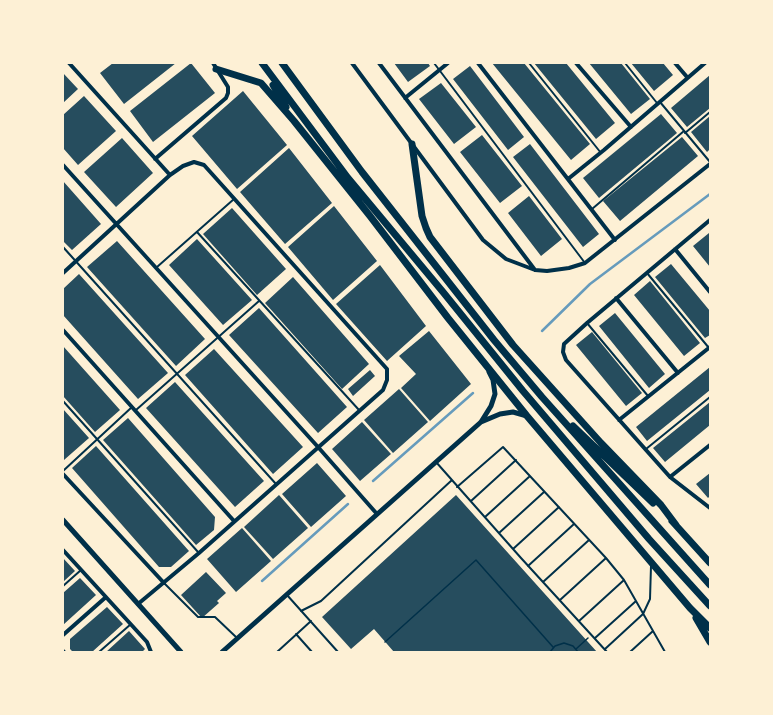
<!DOCTYPE html>
<html>
<head>
<meta charset="utf-8">
<style>
	body { margin:0 }
	#map { position:relative; width:773px; height:715px; overflow:hidden; background:#fdf0d5; font-family:Signika,sans-serif }
	canvas { display:block }
	.frame { position:absolute; inset:0; border:64px solid #fdf0d5; pointer-events:none }
</style>
</head>
<body>
<div id="map">
<canvas width="773" height="715"></canvas>
<div class="frame"></div>
</div>
<script>
const c = document.querySelector('canvas').getContext('2d');
c.lineJoin = 'round';
const shape = rows => new Path2D(rows.map(r => 'M' + r).join(''));
function stroke(path, color, width, dash) { c.strokeStyle = color; c.lineWidth = width; c.lineCap = dash ? 'butt' : 'round'; c.setLineDash(dash || []); c.stroke(path); }
function fill(path, color) { c.fillStyle = color; c.fill(path, 'evenodd'); }
const stream = shape([
	[542,331,590,284,710,194],
	[373,481,473,393],
	[262,581,348,504]
]);
const building = shape([
	[113,63,176,63,124,104,100,73],
	[191,63,215,93,153,142,130,111],
	[394,63,428,63,430,66,408,82],
	[492,63,524,63,590,144,571,160],
	[534,63,566,63,615,123,596,139],
	[589,63,621,63,650,99,631,114],
	[631,63,663,63,673,75,654,91],
	[470,66,524,137,508,150,453,79],
	[63,73,78,89,63,103],
	[710,75,710,108,687,127,671,108],
	[441,83,476,127,454,144,419,99],
	[243,91,287,145,237,189,192,136],
	[84,96,116,131,78,165,63,148,63,115],
	[661,114,677,133,599,198,583,178],
	[710,116,710,149,707,152,691,132],
	[482,135,522,186,500,203,460,152],
	[682,137,698,156,620,221,603,201],
	[122,138,153,173,116,207,84,172],
	[530,144,599,234,583,247,513,157],
	[289,148,332,203,285,244,240,192],
	[63,181,101,224,72,250,63,241],
	[529,196,562,239,541,256,508,213],
	[334,206,377,261,333,300,288,247],
	[232,208,286,269,257,295,203,234],
	[709,233,710,234,710,267,693,246],
	[197,239,252,300,223,325,169,265],
	[117,241,205,339,176,366,87,267],
	[671,264,710,311,710,335,705,338,655,277],
	[380,265,426,326,387,361,336,304],
	[79,274,168,373,138,399,63,315,63,289],
	[293,277,369,364,342,389,265,303],
	[650,281,700,343,684,356,634,295],
	[259,308,347,407,318,433,229,335],
	[615,313,665,374,649,388,599,326],
	[429,331,471,384,430,421,401,388,416,374,399,356],
	[592,332,642,393,626,406,576,345],
	[63,346,120,410,95,432,63,396],
	[214,349,303,447,273,474,185,375],
	[710,367,710,390,647,441,636,427],
	[370,370,375,376,353,396,348,389],
	[175,382,264,481,235,507,146,408],
	[399,389,428,422,393,453,364,420],
	[710,402,710,425,665,462,653,448],
	[63,409,89,438,64,460,63,459],
	[128,418,215,517,214,530,196,545,103,440],
	[362,422,391,454,360,481,332,449],
	[96,446,189,551,171,567,159,567,72,468],
	[317,463,346,496,311,527,282,494],
	[710,473,710,496,708,498,696,484],
	[279,495,308,528,273,559,244,527],
	[456,495,597,652,394,652,374,629,351,649,322,617],
	[242,528,271,561,236,592,207,559],
	[63,558,75,571,63,582],
	[206,572,226,593,217,601,219,603,202,618,181,595],
	[80,578,96,595,63,625,63,593],
	[107,607,123,624,92,652,73,652,70,649,70,639],
	[129,631,145,649,142,652,106,652]
]);
const path = shape([
	[385,642,476,560,553,647],
	[576,649,588,638],
	[550,652,555,646,564,643,573,646,578,652]
]);
const service = shape([
	[434,63,585,263],
	[529,63,601,153],
	[625,63,657,103],
	[660,102,710,162],
	[685,133,710,112],
	[592,209,684,131],
	[197,232,359,410],
	[63,247,276,484],
	[157,267,234,199],
	[647,273,709,348],
	[587,323,648,396],
	[63,401,198,552],
	[136,410,259,301],
	[646,449,710,397],
	[436,462,521,558,607,652],
	[63,471,132,407],
	[457,487,503,447,606,558,624,580,665,652],
	[471,501,516,460],
	[485,517,530,476],
	[499,533,544,492],
	[513,549,559,507],
	[528,566,574,524],
	[543,582,589,540],
	[164,583,198,617,215,617,236,637],
	[63,586,81,570],
	[287,595,338,652],
	[560,600,606,558],
	[301,611,321,601,452,480],
	[579,621,624,580],
	[296,634,312,652],
	[595,638,636,601],
	[605,649,643,614,650,599,651,566],
	[99,652,131,624],
	[277,652,311,621],
	[630,652,653,631]
]);
const minor = shape([
	[69,63,170,175],
	[352,63,483,240,506,259,535,270,547,271,569,268,585,263,710,164],
	[379,63,535,270],
	[478,63,615,240],
	[576,63,631,127],
	[675,63,687,77],
	[405,98,448,63],
	[155,159,226,98,228,93,228,87,213,63],
	[63,165,318,447,377,514],
	[568,179,604,150,705,63],
	[710,220,587,323,564,344,563,352,566,360,670,477,710,508],
	[675,249,710,292],
	[63,273,170,175,183,166,194,162,204,165,387,369,387,380,383,390,199,553,138,604],
	[616,298,678,373],
	[63,330,234,521],
	[619,420,710,347],
	[63,474,164,583],
	[670,477,710,445],
	[63,550,147,642,151,652],
	[63,635,106,597],
	[63,651,64,652]
]);
const tertiary = shape([
	[481,422,500,414,513,412,527,416],
	[63,520,181,652],
	[222,652,481,422,491,406,495,394,493,380,489,372]
]);
const trunk = shape([
	[262,63,348,178,443,292,523,391,649,539,710,606],
	[282,63,362,172,494,340,542,397,710,585],
	[216,69,261,83,294,121,370,216,448,318,527,416,690,608,710,628],
	[273,85,286,107],
	[412,144,422,216,426,228,430,237,513,345,601,443,661,505,676,525],
	[573,426,653,503],
	[672,521,710,563],
	[696,618,710,642]
]);
stroke(stream, '#669bbc', 2.5);
fill(building, '#264d5e');
stroke(path, '#003049', 1.5);
stroke(service, '#003049', 2);
stroke(minor, '#003049', 4);
stroke(tertiary, '#003049', 5);
stroke(trunk, '#003049', 7);
</script>
</body>
</html>
